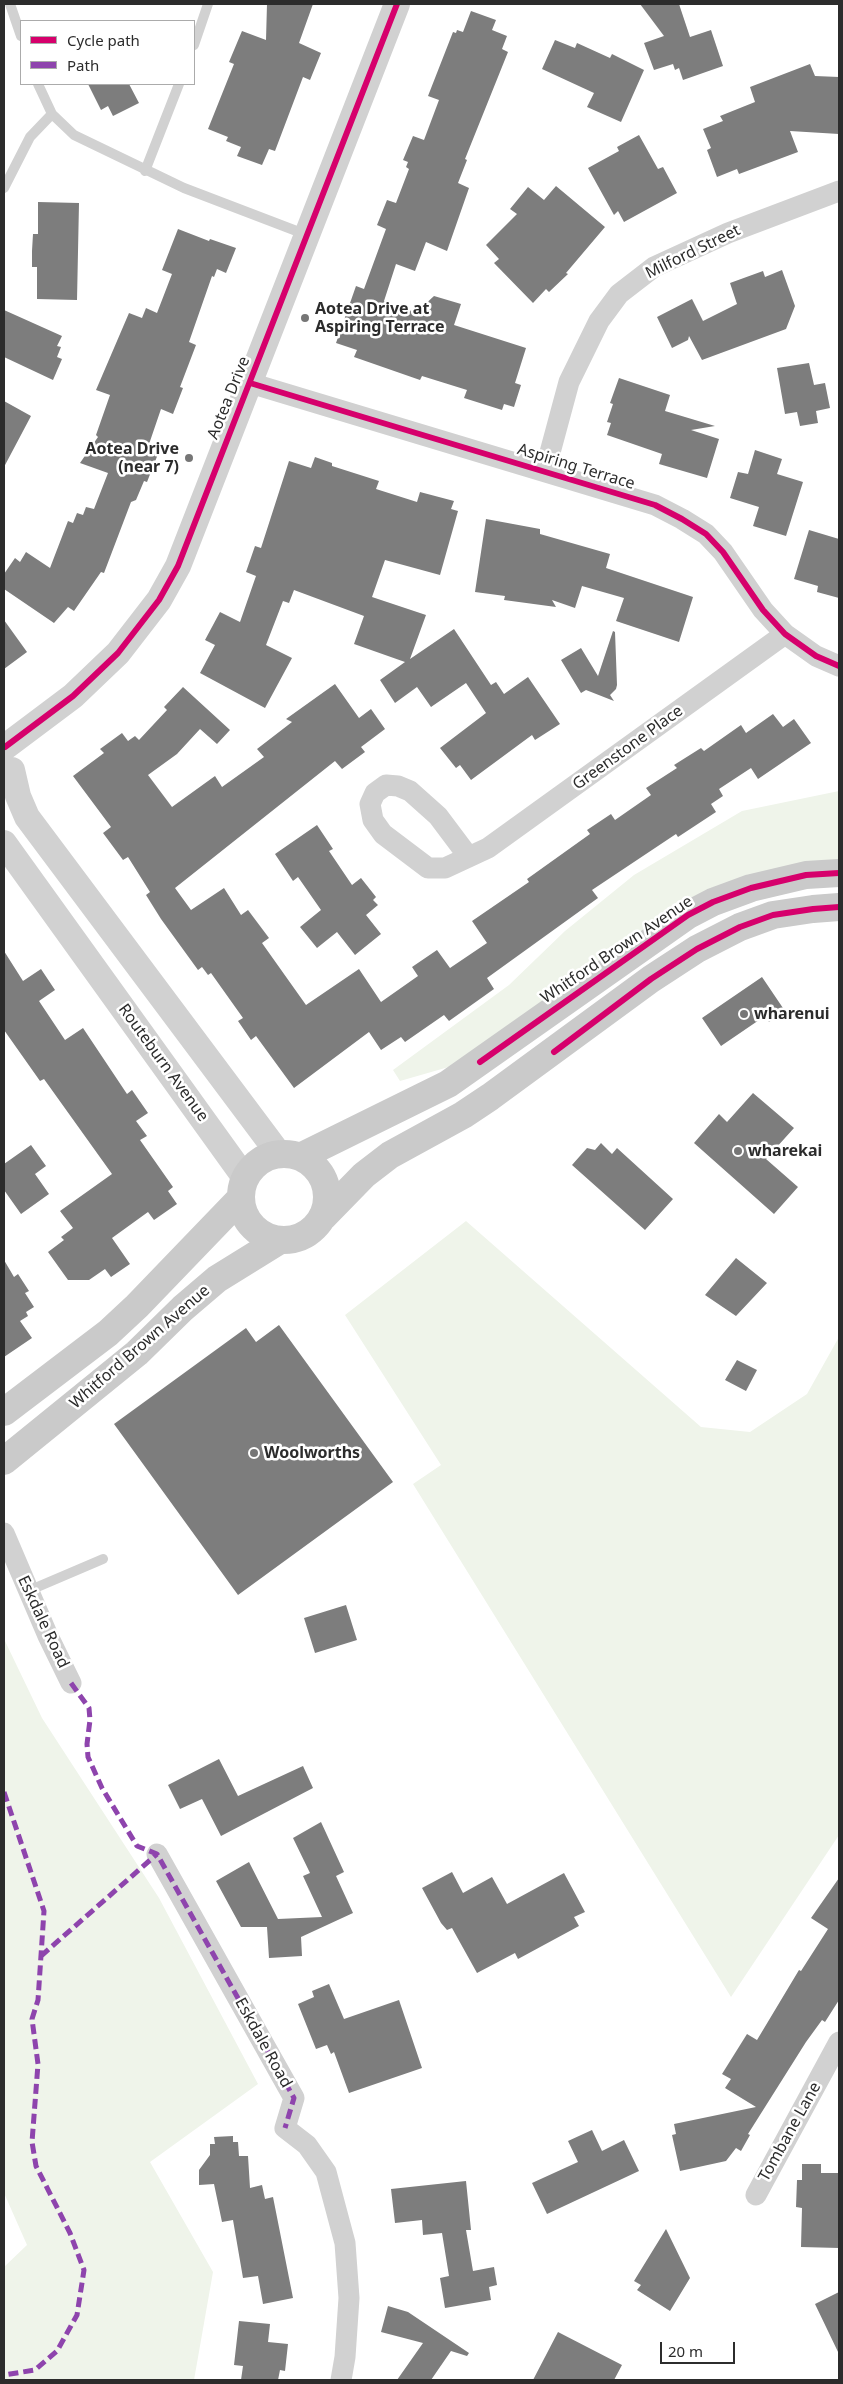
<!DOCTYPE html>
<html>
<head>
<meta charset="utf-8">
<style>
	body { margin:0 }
	#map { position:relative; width:843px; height:2384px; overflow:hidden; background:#fff; font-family:"Noto Sans",sans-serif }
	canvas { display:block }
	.frame { position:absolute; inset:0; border:5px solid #2c2c2c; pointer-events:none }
	.legend { position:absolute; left:20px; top:20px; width:175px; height:65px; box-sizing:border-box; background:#fff; border:1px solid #ababab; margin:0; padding:6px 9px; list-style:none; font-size:15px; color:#2c2c2c }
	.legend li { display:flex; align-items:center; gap:10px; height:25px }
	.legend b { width:25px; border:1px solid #ababab }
	.scale { position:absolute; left:660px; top:2342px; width:75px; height:22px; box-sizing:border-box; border:2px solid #2c2c2c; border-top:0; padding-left:6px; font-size:15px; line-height:18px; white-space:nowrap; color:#2c2c2c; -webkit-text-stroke:4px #fff; paint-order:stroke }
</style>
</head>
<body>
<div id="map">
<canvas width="843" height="2384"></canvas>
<div class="frame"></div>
<ul class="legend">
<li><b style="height:6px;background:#d6006c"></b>Cycle path</li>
<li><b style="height:6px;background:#8e44ad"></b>Path</li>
</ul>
<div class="scale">20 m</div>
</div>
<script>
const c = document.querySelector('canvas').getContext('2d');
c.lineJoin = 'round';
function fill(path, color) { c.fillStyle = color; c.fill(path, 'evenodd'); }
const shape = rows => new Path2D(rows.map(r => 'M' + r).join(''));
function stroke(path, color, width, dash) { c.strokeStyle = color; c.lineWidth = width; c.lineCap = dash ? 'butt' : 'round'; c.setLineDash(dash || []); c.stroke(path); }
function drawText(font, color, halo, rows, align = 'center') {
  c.font = font + ' "Noto Sans",sans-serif'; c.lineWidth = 5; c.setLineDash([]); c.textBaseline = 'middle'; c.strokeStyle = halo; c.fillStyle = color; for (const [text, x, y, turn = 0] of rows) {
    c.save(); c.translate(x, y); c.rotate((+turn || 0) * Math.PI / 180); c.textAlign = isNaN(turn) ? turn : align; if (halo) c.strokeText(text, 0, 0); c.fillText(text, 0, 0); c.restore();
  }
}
const green = shape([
	[839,791,839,863,801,865,459,1064,400,1081,393,1070,509,985,565,931,634,875,742,811],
	[466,1221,701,1427,750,1432,807,1394,839,1337,839,1835,731,1997,413,1484,441,1465,345,1315],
	[4,1639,42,1718,159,1898,258,2084,150,2162,213,2272,194,2380,4,2380,4,2267,27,2245,4,2193]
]);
const building = shape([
	[267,4,313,4,299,43,321,53,310,80,303,77,275,151,269,149,262,165,237,156,241,147,226,141,228,137,208,129,234,64,229,62,242,31,266,40],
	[640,4,679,4,690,37,711,30,723,66,683,80,679,68,675,70,673,64,654,70,644,43,664,36],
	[471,11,496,20,492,30,507,36,502,49,508,52,465,159,467,160,458,183,469,188,447,251,426,242,415,271,396,264,384,301,420,314,421,308,434,296,461,304,454,325,526,348,515,383,521,385,514,407,504,404,502,410,464,398,467,390,422,376,420,380,354,357,357,350,336,343,356,286,364,289,386,229,377,225,387,200,396,203,409,169,406,167,408,162,403,160,413,136,424,140,439,100,428,96,453,32,456,33,457,30,463,32],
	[555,40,575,48,577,43,610,58,612,54,644,70,621,122,587,107,594,93,542,69],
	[810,64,815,76,839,77,839,134,790,131,798,152,739,174,737,169,717,177,707,150,711,148,703,129,723,121,720,116,755,102,750,87],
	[88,84,129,84,139,103,113,116,108,106,101,110],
	[639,135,658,169,663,167,677,193,624,222,618,211,614,215,588,168,619,151,617,147],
	[556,186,605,227,566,273,568,274,549,292,546,289,533,303,494,263,499,259,486,245,517,214,510,209,528,187,544,200],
	[38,202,79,203,77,300,37,299,37,267,32,267,32,251,33,234,38,234],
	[178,229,209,241,210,239,236,248,226,273,217,269,214,277,212,276,189,342,196,345,180,387,183,388,173,414,161,409,147,450,158,454,147,482,144,481,136,500,131,502,104,573,101,572,74,611,68,607,54,623,4,589,4,574,15,558,20,562,26,552,50,568,68,521,73,523,77,513,83,515,86,507,94,509,108,473,80,463,98,437,96,435,110,395,96,390,129,313,142,318,146,308,157,313,172,274,162,270],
	[782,270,795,306,786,329,702,360,689,336,688,340,672,348,657,317,692,299,703,321,737,304,730,283,763,271,765,277],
	[4,310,62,336,57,346,61,347,57,357,62,359,53,380,4,357],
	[809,363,814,385,825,383,830,408,816,411,818,423,800,426,797,412,785,414,777,368],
	[619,378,670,395,665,411,715,426,691,430,719,439,707,478,659,464,662,454,607,435,611,423,607,422,613,404,610,403],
	[4,401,31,416,4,467],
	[755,450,782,459,777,474,803,482,786,536,753,526,759,507,730,498,738,472,748,474],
	[315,457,332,463,332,466,379,481,376,489,417,502,420,492,454,501,451,509,458,511,440,575,385,560,372,597,426,615,410,659,454,629,491,685,496,682,504,694,528,677,560,724,535,740,532,735,471,780,460,765,456,768,440,748,486,713,466,683,431,707,417,687,395,703,380,680,405,662,354,644,364,616,294,590,289,603,283,601,266,645,292,658,265,708,200,673,215,645,205,640,220,612,240,622,256,576,246,572,255,546,261,548,289,461,311,468],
	[486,519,540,529,540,534,610,554,606,568,693,597,679,642,616,621,624,598,582,586,575,608,552,600,556,607,504,600,505,596,475,592],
	[809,530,839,539,839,598,817,592,818,586,794,579],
	[4,620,27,652,4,669],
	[613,631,615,632,617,685,616,689,610,695,614,701,586,690,581,693,561,660,581,648,598,676],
	[335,684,359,718,371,709,385,729,361,747,365,752,342,769,335,761,175,888,191,910,224,888,241,915,248,910,269,938,262,943,306,1005,359,969,381,1002,418,976,412,967,437,950,450,968,487,943,472,921,529,882,527,879,590,834,587,830,611,814,615,820,651,795,646,788,677,768,674,765,701,748,704,751,741,725,746,733,773,714,783,727,794,719,811,743,758,779,751,768,719,789,723,796,711,804,716,812,678,837,676,834,592,890,598,898,487,978,494,989,449,1021,444,1015,405,1042,401,1037,381,1050,369,1032,294,1088,256,1036,251,1040,238,1021,243,1018,211,973,208,975,202,967,198,970,161,919,146,895,150,892,128,857,123,860,103,833,111,827,73,776,104,753,100,749,122,733,128,741,135,736,139,740,167,710,164,707,183,687,230,730,217,744,200,729,177,754,148,775,172,807,215,776,222,787,264,757,257,749,292,722,286,719],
	[317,825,333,849,329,851,352,885,361,878,376,897,373,900,378,905,366,915,381,934,355,955,337,932,317,948,300,927,321,910,298,877,293,881,275,854],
	[4,951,23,981,41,969,55,990,39,1001,65,1040,83,1028,127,1094,132,1090,148,1113,136,1121,147,1136,140,1140,173,1187,168,1191,177,1204,154,1220,148,1212,112,1238,130,1264,111,1277,105,1269,89,1280,68,1280,48,1252,64,1240,61,1237,73,1228,60,1211,112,1174,44,1079,40,1081,4,1030],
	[762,977,785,1011,769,1022,765,1016,721,1046,702,1018],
	[753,1093,794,1128,766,1159,798,1187,774,1214,694,1143,719,1114,727,1122],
	[601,1143,612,1154,617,1148,673,1199,645,1230,572,1165,587,1148,595,1150],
	[31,1145,46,1166,35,1174,49,1194,21,1214,4,1190,4,1164],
	[736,1258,767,1283,736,1316,705,1295],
	[4,1260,14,1277,18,1274,29,1291,25,1293,34,1307,26,1312,28,1316,20,1321,32,1338,4,1357],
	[279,1325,393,1482,238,1595,114,1424,246,1328,256,1342],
	[737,1360,757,1370,746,1391,725,1380],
	[346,1605,357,1640,315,1653,304,1618],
	[219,1759,238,1796,303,1766,313,1788,221,1836,202,1799,180,1809,168,1785],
	[321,1822,344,1872,336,1876,353,1913,301,1937,302,1956,269,1958,267,1927,241,1927,216,1881,249,1862,278,1919,322,1917,303,1876,310,1873,293,1838],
	[452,1872,463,1893,492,1877,507,1904,564,1873,585,1912,574,1917,579,1926,518,1959,515,1953,477,1973,452,1928,447,1930,441,1923,422,1888],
	[839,1878,839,2000,825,2022,822,2020,806,2042,748,2134,750,2135,741,2151,736,2148,726,2161,680,2171,672,2135,676,2134,674,2124,756,2107,725,2088,731,2079,722,2074,747,2034,757,2040,799,1970,801,1971,828,1929,811,1918],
	[329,1984,344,2019,399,2000,422,2068,349,2093,334,2052,331,2054,327,2045,316,2049,298,2004,314,1997,312,1991],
	[592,2130,602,2151,624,2140,639,2171,547,2214,532,2183,578,2162,568,2141],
	[233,2136,233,2142,238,2142,239,2156,248,2156,250,2188,262,2185,265,2199,273,2197,293,2298,263,2304,258,2276,243,2278,233,2220,222,2222,214,2184,199,2185,199,2170,210,2155,210,2144,215,2144,214,2137],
	[802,2164,821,2164,821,2173,839,2173,839,2248,801,2247,802,2208,796,2207,797,2180,802,2180],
	[466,2181,471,2230,466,2230,473,2271,494,2267,497,2285,489,2287,491,2300,445,2308,440,2278,449,2276,442,2233,423,2235,422,2220,395,2223,391,2189],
	[666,2229,690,2278,670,2311,637,2290,641,2285,634,2281],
	[839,2292,839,2354,815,2304],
	[388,2306,408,2312,469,2353,467,2356,451,2351,431,2380,397,2380,423,2343,381,2332],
	[239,2321,270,2324,268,2342,288,2344,285,2371,280,2370,278,2380,241,2380,243,2366,234,2365],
	[558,2332,622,2365,614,2380,533,2380]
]);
const service = shape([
	[10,4,21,36],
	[194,45,208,4],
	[38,84,52,114,74,135,184,188,307,235],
	[145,171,179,84],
	[4,188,30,137,52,114],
	[28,1591,103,1559]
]);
const minor = shape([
	[250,383,655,505,682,519,706,534,723,552,763,610,785,634,816,656,839,666],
	[545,471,569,382,599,321,619,294,654,267,728,233,839,191],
	[468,856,438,816,410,791,398,786,386,785,375,793,370,804,373,820,383,834,428,868,445,868,488,848,785,634],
	[4,1533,48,1636,71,1683],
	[157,1854,294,2098,285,2128,307,2145,326,2172,345,2243,349,2298,345,2357,341,2380],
	[756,2195,839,2042]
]);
const tertiary = shape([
	[5,747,73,696,118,653,159,600,178,566,397,4],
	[12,770,18,796,27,817,279,1154],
	[4,843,245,1178]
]);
const secondary = shape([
	'241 1197a43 43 0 1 1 86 0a43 43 0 1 1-86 0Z',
	[300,1157,448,1084,688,915,713,902,751,888,806,875,839,873],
	[323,1217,364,1175,390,1155,463,1115,490,1097,651,979,697,949,740,927,773,915,813,909,839,907],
	[4,1412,108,1333,137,1306,241,1198],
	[4,1461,137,1353,183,1308,217,1279,280,1240]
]);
const quiet = shape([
	[71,1683,89,1708,90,1720,87,1744,88,1757,102,1788,137,1846,157,1854,294,2098,285,2128],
	[4,1792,44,1911,38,2000,32,2019,38,2064,32,2142,36,2166,70,2233,84,2270,77,2315,57,2351,35,2370,4,2375],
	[41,1956,157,1854]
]);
const cycleway = shape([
	[250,383,655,505,682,519,706,534,723,552,763,610,785,634,816,656,839,666],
	[5,747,73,696,118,653,159,600,178,566,397,4],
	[554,1052,651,979,697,949,740,927,773,915,813,909,839,907],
	[480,1062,688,915,713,902,751,888,806,875,839,873]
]);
const markers = [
	[305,318,5,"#767676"],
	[189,458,5,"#767676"],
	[744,1014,5,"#767676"],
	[738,1151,5,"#767676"],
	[254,1453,5,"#767676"]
];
const streetNames = [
	["Milford Street",693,252,-26],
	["Aotea Drive",229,398,-68],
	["Aspiring Terrace",576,467,17],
	["Greenstone Place",628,748,-36],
	["Whitford Brown Avenue",617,950,-34],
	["Routeburn Avenue",163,1063,54],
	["Whitford Brown Avenue",140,1347,-41],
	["Eskdale Road",43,1622,65],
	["Eskdale Road",263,2043,61],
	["Tombane Lane",790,2132,-61]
];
const poiNames = [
	["Aotea Drive at",315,309],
	["Aspiring Terrace",315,327],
	["Aotea Drive",179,449,"right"],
	["(near 7)",179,467,"right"],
	["wharenui",754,1014],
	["wharekai",748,1151],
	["Woolworths",264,1453]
];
fill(green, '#eff4ea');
fill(building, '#7d7d7d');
stroke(service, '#d1d1d1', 10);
stroke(minor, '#d1d1d1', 21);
stroke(tertiary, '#d1d1d1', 26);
stroke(secondary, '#cacaca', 28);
stroke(quiet, '#8e44ad', 5, [10, 5]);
stroke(cycleway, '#d6006c', 6);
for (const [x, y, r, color] of markers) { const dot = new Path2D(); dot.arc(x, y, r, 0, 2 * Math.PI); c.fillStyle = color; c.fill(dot); stroke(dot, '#fff', 2); }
drawText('16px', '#2c2c2c', '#fff', streetNames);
drawText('bold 16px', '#2c2c2c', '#fff', poiNames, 'left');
</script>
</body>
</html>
